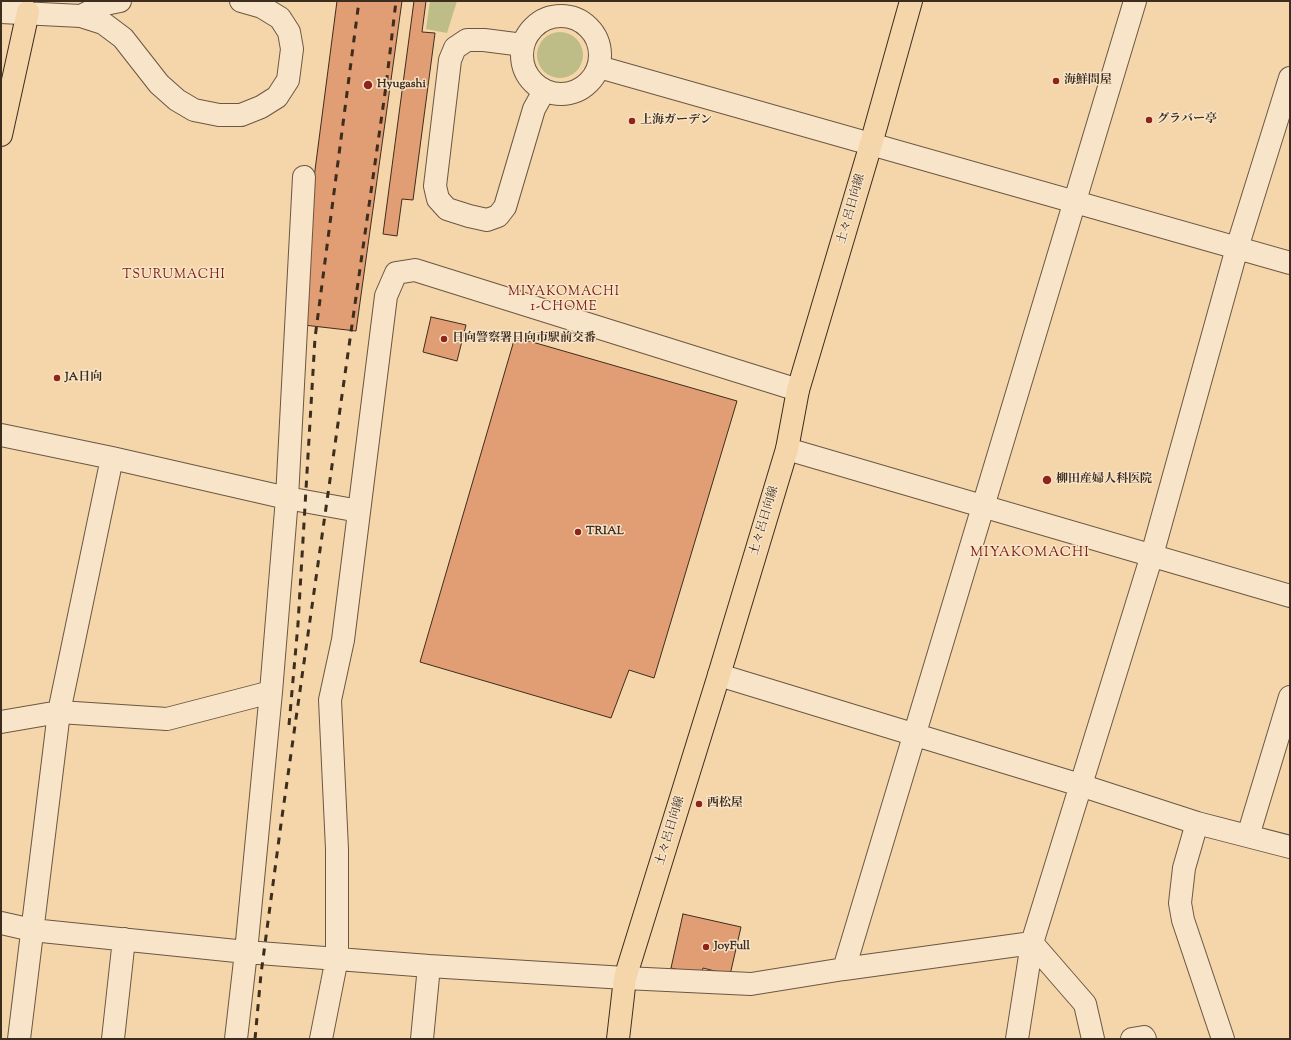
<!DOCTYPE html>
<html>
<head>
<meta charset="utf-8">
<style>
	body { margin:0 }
	#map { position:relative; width:1291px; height:1040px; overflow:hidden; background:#f4d6aa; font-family:"Sorts Mill Goudy",serif }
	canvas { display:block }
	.frame { position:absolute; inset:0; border:2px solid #3d2d1f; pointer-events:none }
</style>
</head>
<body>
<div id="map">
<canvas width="1291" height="1040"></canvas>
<div class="frame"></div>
</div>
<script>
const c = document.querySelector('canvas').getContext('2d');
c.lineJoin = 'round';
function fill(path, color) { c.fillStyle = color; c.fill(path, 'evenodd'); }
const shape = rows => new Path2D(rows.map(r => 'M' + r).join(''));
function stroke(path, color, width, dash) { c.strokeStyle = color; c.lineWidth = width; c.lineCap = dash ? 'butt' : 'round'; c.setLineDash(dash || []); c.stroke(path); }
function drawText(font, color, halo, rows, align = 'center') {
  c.font = font + ' "Sorts Mill Goudy","Noto Serif JP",serif'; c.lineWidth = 3; c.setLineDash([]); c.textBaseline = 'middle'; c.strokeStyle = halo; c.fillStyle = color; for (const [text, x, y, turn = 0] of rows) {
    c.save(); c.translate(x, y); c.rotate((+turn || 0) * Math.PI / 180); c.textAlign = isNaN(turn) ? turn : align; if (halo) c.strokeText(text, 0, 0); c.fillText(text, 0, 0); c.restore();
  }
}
const green = shape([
	[430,1,457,1,447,33,426,29],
	'537 55a23 23 0 1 1 46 0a23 23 0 1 1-46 0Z'
]);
const building = shape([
	[337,1,402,1,356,331,295,324,337,1],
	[414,1,426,1,422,32,435,33,413,200,402,199,397,236,383,234,414,1],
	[431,317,466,325,457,361,423,352,431,317],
	[515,337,737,401,654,678,629,670,611,718,420,662,515,337],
	[683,914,741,927,730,975,703,968,701,975,671,968,683,914]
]);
const minor = shape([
	[1,12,81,16,103,23,123,38,159,84,177,100,194,110,219,115,241,115,261,107,277,97,288,80,292,49,289,32,280,18,262,7,241,1],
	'522 55a39 39 0 1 1 78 0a39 39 0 1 1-78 0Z',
	[81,16,105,4,120,1],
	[523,45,484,40,467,40,455,48,450,60,435,186,438,199,447,209,469,216,487,220,498,216,505,207,534,109,544,91],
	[599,67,1290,263],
	[304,177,287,498,359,511],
	[1,435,112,458,287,498,271,692,246,952,236,1039],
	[787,449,1290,596],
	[719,675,1080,785,1197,823,1290,847],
	[1,722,59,712,167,719,271,692],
	[1197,823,1184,868,1180,903,1183,920,1223,1039],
	[1248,836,1290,697],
	[1,923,32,930,246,952,429,966,625,978,751,984,844,969,1032,943],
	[1032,943,1085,1004,1093,1039],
	[844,969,1135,1],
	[19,1039,59,712,112,458],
	[113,1039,124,939],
	[321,1039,337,958,337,849,330,700,343,640,386,296,396,273,415,270,798,390],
	[422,1039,429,966],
	[1017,1039,1032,943,1152,555,1237,248,1290,78],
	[1132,1039,1144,1037,1145,1039]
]);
const major = shape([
	[1,135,28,12],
	[618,1039,625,978,719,675,787,449,798,390,871,144,911,1]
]);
const rail = shape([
	[289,725,298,624,315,338,359,1],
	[255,1039,261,974,281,824,386,86,396,1]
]);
const markers = [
	[1056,81,4,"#8f2418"],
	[368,85,5,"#8f2418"],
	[1149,120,4,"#8f2418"],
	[632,121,4,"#8f2418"],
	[444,339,4,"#8f2418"],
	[57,378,4,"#8f2418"],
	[1047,480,5,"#8f2418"],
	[578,532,4,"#8f2418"],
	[699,804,4,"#8f2418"],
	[706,947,4,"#8f2418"]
];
const poiNames = [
	["海鮮問屋",1064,81],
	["Hyugashi",377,85],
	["グラバー亭",1157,120],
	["上海ガーデン",640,121],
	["日向警察署日向市駅前交番",452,339],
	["JA日向",65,378],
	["柳田産婦人科医院",1056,480],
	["TRIAL",586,532],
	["西松屋",707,804],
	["JoyFull",714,947]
];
const streetNames = [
	["土々呂日向線",852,209,-74],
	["土々呂日向線",765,521,-73],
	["土々呂日向線",671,831,-73]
];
const neighbourhoodNames = [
	["TSURUMACHI",174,276],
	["MIYAKOMACHI",564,293],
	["1-CHOME",564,308]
];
const quarterNames = [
	["MIYAKOMACHI",1030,554]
];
fill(green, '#bebd87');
fill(building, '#e19d74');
stroke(building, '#3d2d1f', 1);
stroke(minor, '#6b5742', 24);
stroke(major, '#3d2d1f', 24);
stroke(minor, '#f8e4c8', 22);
stroke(major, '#f4d6aa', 22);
stroke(rail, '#3d2d1f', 3, [7, 7]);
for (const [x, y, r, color] of markers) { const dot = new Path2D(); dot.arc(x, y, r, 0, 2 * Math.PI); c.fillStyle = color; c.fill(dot); stroke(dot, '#f8e4c8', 1.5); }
drawText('bold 12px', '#3d2d1f', '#f8e4c8', poiNames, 'left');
drawText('12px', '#3d2d1f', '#f8e4c8', streetNames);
c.letterSpacing = '1px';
drawText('13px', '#7a1f14', '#f8e4c8', neighbourhoodNames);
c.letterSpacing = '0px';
c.letterSpacing = '1px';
drawText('14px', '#7a1f14', '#f8e4c8', quarterNames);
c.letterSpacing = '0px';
</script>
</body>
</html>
